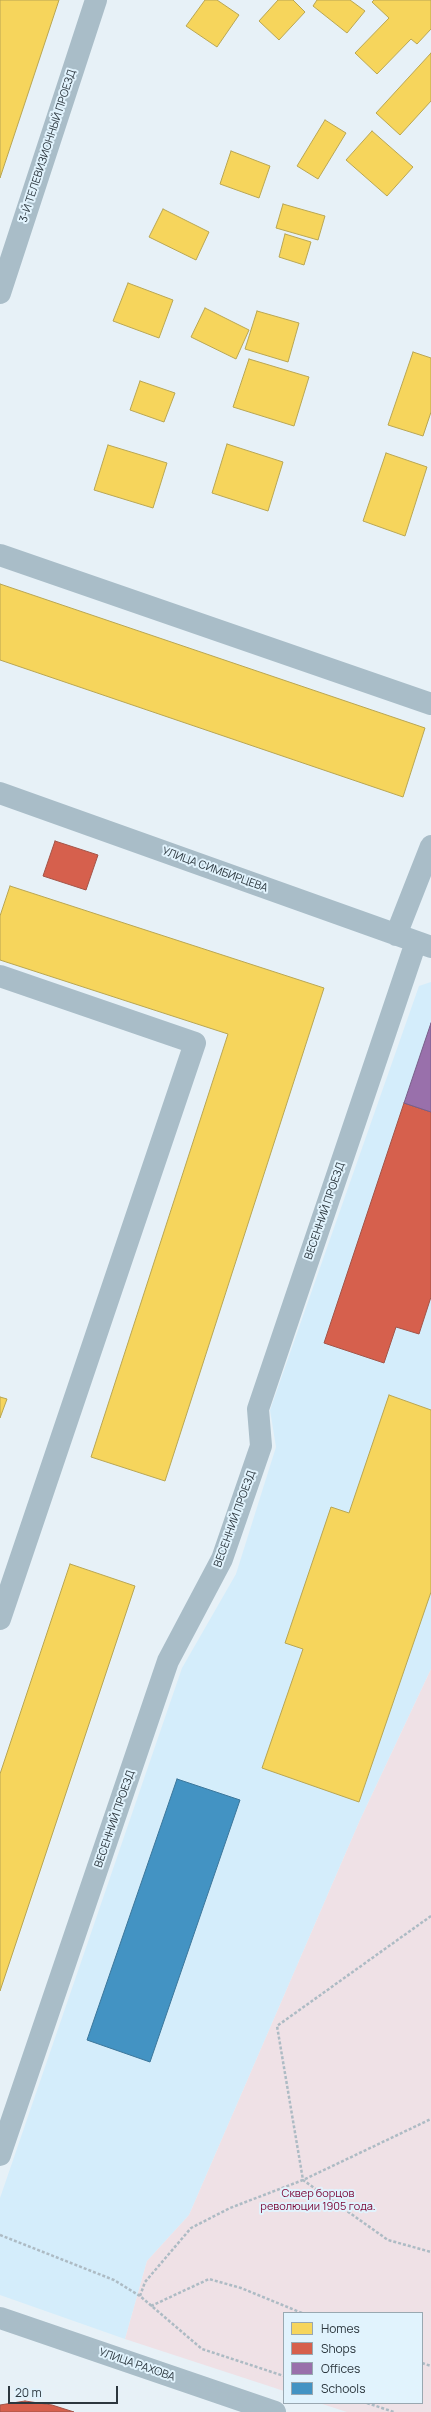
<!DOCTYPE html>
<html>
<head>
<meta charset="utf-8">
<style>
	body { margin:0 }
	#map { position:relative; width:431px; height:2412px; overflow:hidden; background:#e7f1f7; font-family:Manrope,sans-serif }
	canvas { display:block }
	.legend { position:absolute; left:283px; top:2312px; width:140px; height:92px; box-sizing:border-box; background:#e1f3fd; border:1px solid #99a8b1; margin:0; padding:5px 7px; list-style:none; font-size:12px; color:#2c373e }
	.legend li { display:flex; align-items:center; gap:8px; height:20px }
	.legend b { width:20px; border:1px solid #99a8b1 }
	.scale { position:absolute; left:8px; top:2386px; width:110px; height:18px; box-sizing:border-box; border:2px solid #2c373e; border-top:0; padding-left:5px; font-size:12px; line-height:14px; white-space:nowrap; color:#2c373e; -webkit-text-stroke:3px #e1f3fd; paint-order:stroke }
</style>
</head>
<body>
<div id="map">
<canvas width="431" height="2412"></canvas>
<ul class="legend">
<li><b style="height:11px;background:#f6d55c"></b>Homes</li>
<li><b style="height:11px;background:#d6604d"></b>Shops</li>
<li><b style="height:11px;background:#9970ab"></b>Offices</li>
<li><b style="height:11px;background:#4393c3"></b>Schools</li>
</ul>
<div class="scale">20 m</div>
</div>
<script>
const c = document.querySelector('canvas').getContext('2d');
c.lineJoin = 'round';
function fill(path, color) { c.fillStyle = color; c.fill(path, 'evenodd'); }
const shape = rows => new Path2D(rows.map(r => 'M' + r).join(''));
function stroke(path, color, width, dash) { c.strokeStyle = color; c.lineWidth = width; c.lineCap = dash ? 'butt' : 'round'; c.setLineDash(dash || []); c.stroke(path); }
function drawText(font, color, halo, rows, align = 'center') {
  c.font = font + ' Manrope,sans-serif'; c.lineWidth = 4; c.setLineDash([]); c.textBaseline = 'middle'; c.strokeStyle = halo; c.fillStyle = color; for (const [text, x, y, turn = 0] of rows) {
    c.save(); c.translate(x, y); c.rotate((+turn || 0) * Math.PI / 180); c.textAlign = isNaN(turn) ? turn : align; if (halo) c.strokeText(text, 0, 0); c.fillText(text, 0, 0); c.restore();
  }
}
const built = shape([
	[431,982,431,1669,360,1820,189,2215,147,2261,125,2339,0,2295,0,2198,182,1668,236,1574,276,1447,270,1410,419,986]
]);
const green = shape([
	[431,1669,431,2412,347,2412,319,2403,422,2403,422,2313,284,2313,284,2391,125,2339,147,2261,189,2215,360,1820]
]);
const homes = shape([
	[0,0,59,0,0,178,0,0],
	[205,0,217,0,239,15,217,47,186,26,205,0],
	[278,0,293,0,305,12,279,40,259,21,278,0],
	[317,0,350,0,365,11,347,33,313,6,317,0],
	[374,0,431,0,431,29,417,44,411,39,377,74,355,53,389,18,372,2,374,0],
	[431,53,431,101,400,135,376,113,431,53],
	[325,120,346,133,318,179,297,166,325,120],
	[372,131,413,167,387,196,346,160,372,131],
	[231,151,270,166,259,198,220,184,231,151],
	[283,204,325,216,318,240,276,228,283,204],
	[163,209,209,232,196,260,149,237,163,209],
	[285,234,311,242,304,265,279,257,285,234],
	[128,283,173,300,159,338,113,321,128,283],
	[205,308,249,330,236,359,191,337,205,308],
	[257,311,299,323,288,362,245,349,257,311],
	[413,352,431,358,431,412,423,436,388,425,413,352],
	[249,359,309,377,294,426,233,407,249,359],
	[140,381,175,393,164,422,130,410,140,381],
	[227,444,283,462,268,511,212,493,227,444],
	[108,445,167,463,153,508,94,490,108,445],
	[386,453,427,467,405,536,363,521,386,453],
	[0,584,425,728,403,797,0,660,0,584],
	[10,886,324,988,165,1481,91,1457,228,1034,0,960,0,916,10,886],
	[389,1395,431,1410,431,1592,359,1802,262,1768,303,1649,285,1643,331,1507,349,1513,389,1395],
	[0,1397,7,1399,0,1418,0,1397],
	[70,1564,135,1586,0,1991,0,1774,70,1564]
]);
const shops = shape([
	[55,841,98,855,86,890,43,876,55,841],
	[404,1103,431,1112,431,1297,419,1334,396,1327,384,1363,324,1343,404,1103],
	[25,2401,52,2405,74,2412,0,2412,0,2405,25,2401]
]);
const offices = shape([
	[431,1023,431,1112,404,1103,431,1023]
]);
const schools = shape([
	[177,1779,240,1800,150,2062,87,2040,177,1779]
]);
const path = shape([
	[431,1916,277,2026,303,2180,388,2240,431,2252],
	[0,2235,114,2280,140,2296,202,2349,284,2376],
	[140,2296,145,2282,191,2228,230,2208,303,2180,431,2119],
	[151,2306,209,2279,241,2288,302,2313],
	[422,2363,431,2366],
	[367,2403,394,2412]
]);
const minor = shape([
	[0,293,96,0],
	[0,555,431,704],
	[0,793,431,947],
	[396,935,431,846],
	[0,976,195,1043,0,1619],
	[0,2155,168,1661,222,1559,261,1446,258,1409,416,942],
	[0,2318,275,2412]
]);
const streetNames = [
	["3-Й ТЕЛЕВИЗИОННЫЙ ПРОЕЗД",48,146,-72],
	["УЛИЦА СИМБИРЦЕВА",215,870,20],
	["ВЕСЕННИЙ ПРОЕЗД",325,1211,-71],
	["ВЕСЕННИЙ ПРОЕЗД",235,1519,-70],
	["ВЕСЕННИЙ ПРОЕЗД",115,1819,-71],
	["УЛИЦА РАХОВА",137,2365,19]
];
const parkNames = [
	["Сквер борцов",318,2194],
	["революции 1905 года.",318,2207]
];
fill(built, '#d4edfb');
fill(green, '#efe1e6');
fill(homes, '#f6d55c');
stroke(homes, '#b9a653', 1);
fill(shops, '#d6604d');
stroke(shops, '#a35448', 1);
fill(offices, '#9970ab');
stroke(offices, '#785f8a', 1);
fill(schools, '#4393c3');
stroke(schools, '#3c779b', 1);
stroke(path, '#adbbc4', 2.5, [3, 2]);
stroke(minor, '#a9bdc8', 22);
drawText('11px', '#2c373e', '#e1f3fd', streetNames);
drawText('11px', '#790333', '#e1f3fd', parkNames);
</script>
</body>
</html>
